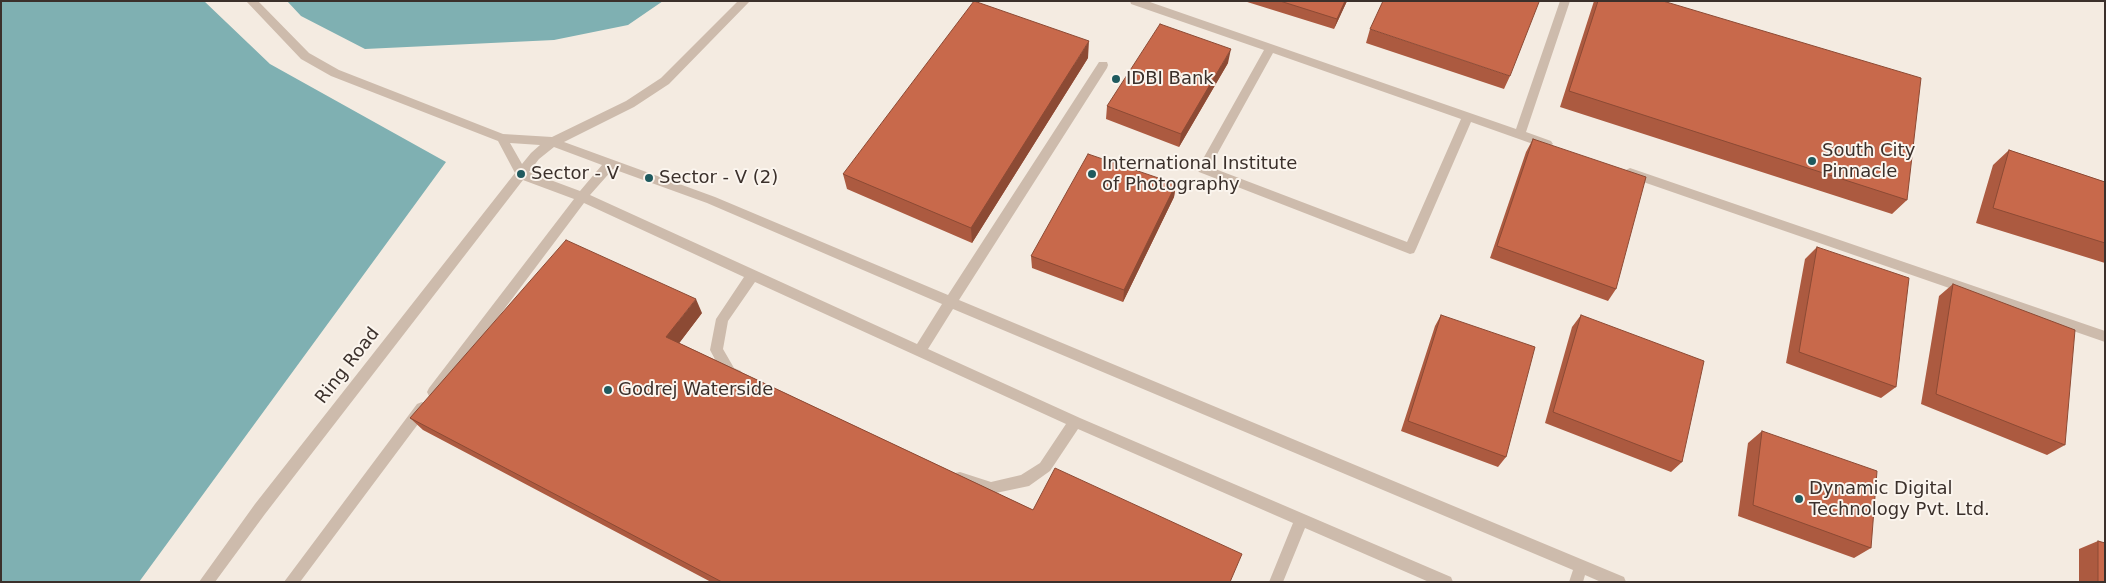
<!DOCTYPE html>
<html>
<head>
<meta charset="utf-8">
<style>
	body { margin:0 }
	#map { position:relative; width:2106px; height:583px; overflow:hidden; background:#f4ebe1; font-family:"DejaVu Sans",sans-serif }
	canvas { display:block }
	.frame { position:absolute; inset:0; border:2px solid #3b302b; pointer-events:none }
</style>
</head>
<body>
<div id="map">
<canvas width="2106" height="583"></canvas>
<div class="frame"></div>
</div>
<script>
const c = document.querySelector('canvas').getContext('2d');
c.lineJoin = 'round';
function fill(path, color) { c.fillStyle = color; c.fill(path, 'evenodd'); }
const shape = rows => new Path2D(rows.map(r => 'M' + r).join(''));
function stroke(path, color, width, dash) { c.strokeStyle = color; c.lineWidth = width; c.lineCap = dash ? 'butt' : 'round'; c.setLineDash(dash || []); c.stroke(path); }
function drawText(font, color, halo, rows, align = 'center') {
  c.font = font + ' "DejaVu Sans",sans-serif'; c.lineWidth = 4; c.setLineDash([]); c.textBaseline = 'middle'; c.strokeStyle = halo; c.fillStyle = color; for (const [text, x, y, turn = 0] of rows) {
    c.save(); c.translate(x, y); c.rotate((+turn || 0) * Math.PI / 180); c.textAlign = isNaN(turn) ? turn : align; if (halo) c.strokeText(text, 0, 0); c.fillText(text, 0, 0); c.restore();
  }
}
const water = shape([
	[1,1,204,1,270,64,446,162,139,582,1,582],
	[287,1,663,1,628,25,554,40,365,49,301,16]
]);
const minor = shape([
	[246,1,258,1,309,53,339,70,503,134,552,137,626,101,661,78,738,1,750,1,669,84,634,107,564,142,715,197,948,295,1099,62,1107,62,1108,65,1107,68,959,300,1624,577,1626,582,1601,582,1585,575,1583,582,1569,582,1573,570,953,309,928,349,1080,418,1451,577,1453,582,1429,582,1305,528,1283,582,1269,582,1293,523,1078,429,1050,471,1029,486,991,494,960,484,955,483,953,478,955,473,960,472,991,482,1021,475,1040,463,1066,424,755,282,728,321,723,349,734,368,741,371,743,375,741,379,736,381,724,376,710,350,716,319,744,277,584,203,439,396,434,398,429,396,427,392,429,388,574,199,523,180,265,514,215,582,199,582,255,504,515,173,498,141,331,76,301,59,246,1],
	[510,143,540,145,531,153,522,164,510,143],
	[554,147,602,165,580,191,529,172,539,159,554,147],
	[613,169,707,203,942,304,917,344,590,195,613,169],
	[1130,1,1147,1,1516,129,1560,1,1570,1,1526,132,1551,141,1553,144,1547,149,1471,122,1416,249,1414,253,1410,254,1199,172,1197,169,1199,166,1264,50,1131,4,1130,1],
	[1273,53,1461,119,1407,242,1210,167,1273,53],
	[1630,168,2105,331,2105,342,1626,176,1624,173,1626,170,1630,168],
	[422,402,427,404,429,408,427,412,300,582,284,582,417,404,422,402]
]);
const wall = shape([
	[1244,1,1347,1,1334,29],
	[1594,1,1663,1,1907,200,1892,214,1560,107],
	[1370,29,1510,76,1504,89,1366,43],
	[1088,58,972,243,847,189,843,174],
	[1228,63,1179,147,1106,119,1107,106],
	[1533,139,1616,289,1608,301,1490,258,1526,152],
	[2009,150,2105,182,2105,263,1976,223,1993,165],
	[1176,184,1174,197,1123,302,1032,268,1031,256],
	[1817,247,1896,387,1881,398,1786,363,1805,259],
	[1953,284,2065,445,2047,455,1921,404,1939,296],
	[702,313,679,343,1033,510,1230,582,711,582,423,430,410,418],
	[1441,315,1506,457,1498,467,1401,431,1435,326],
	[1581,315,1682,462,1671,472,1545,423,1572,327],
	[1762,431,1871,548,1854,558,1738,516,1748,443],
	[2098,541,2105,582,2079,582,2079,549]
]);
const shadedWall = shape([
	[1345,1,1347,1,1334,29,1337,19],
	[1089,41,1088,58,972,243,971,228],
	[1231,49,1228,63,1179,147,1181,134],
	[1176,184,1174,197,1123,302,1124,290],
	[696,299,702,313,674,350,666,337]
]);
const building = shape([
	[974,1,1089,41,971,228,843,174,974,1],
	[1280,1,1345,1,1337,19,1280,1],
	[1383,1,1538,1,1539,2,1510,76,1370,29,1383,1],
	[1598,1,1663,1,1921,78,1907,200,1569,91,1598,1],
	[1160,24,1231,49,1181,134,1107,106,1160,24],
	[1533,139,1646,177,1616,289,1497,246,1533,139],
	[2009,150,2105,182,2105,243,1993,208,2009,150],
	[1088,154,1176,184,1124,290,1031,256,1088,154],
	[566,240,696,299,666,337,1033,510,1055,468,1242,554,1230,582,722,582,410,418,566,240],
	[1817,247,1909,278,1896,387,1799,352,1817,247],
	[1953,284,2075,330,2065,445,1936,394,1953,284],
	[1441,315,1535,347,1506,457,1408,421,1441,315],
	[1581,315,1704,361,1682,462,1553,412,1581,315],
	[1762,431,1877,471,1871,548,1753,505,1762,431],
	[2098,541,2105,543,2105,582,2098,582,2098,541]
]);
const markers = [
	[1116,79,5,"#1f5a5e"],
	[1812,161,5,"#1f5a5e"],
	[521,174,5,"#1f5a5e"],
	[1092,174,5,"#1f5a5e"],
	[649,178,5,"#1f5a5e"],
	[608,390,5,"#1f5a5e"],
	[1799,499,5,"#1f5a5e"]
];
const poiNames = [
	["IDBI Bank",1126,79],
	["South City",1822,151],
	["Pinnacle",1822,172],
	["International Institute",1102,164],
	["of Photography",1102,185],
	["Sector - V",531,174],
	["Sector - V (2)",659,178],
	["Godrej Waterside",618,390],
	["Dynamic Digital",1809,489],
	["Technology Pvt. Ltd.",1809,510]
];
const streetNames = [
	["Ring Road",348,366,-52]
];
fill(water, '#7fb0b2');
fill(minor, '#cdbbac');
fill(wall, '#ac5a40');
fill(shadedWall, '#8c4a34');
fill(building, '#c8694b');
stroke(building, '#8c4a34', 1);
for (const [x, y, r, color] of markers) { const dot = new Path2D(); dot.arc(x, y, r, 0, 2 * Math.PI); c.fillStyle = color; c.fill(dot); stroke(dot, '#fbf5ee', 2); }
drawText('18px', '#3b302b', '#fbf5ee', poiNames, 'left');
drawText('18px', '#3b302b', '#fbf5ee', streetNames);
</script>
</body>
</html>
